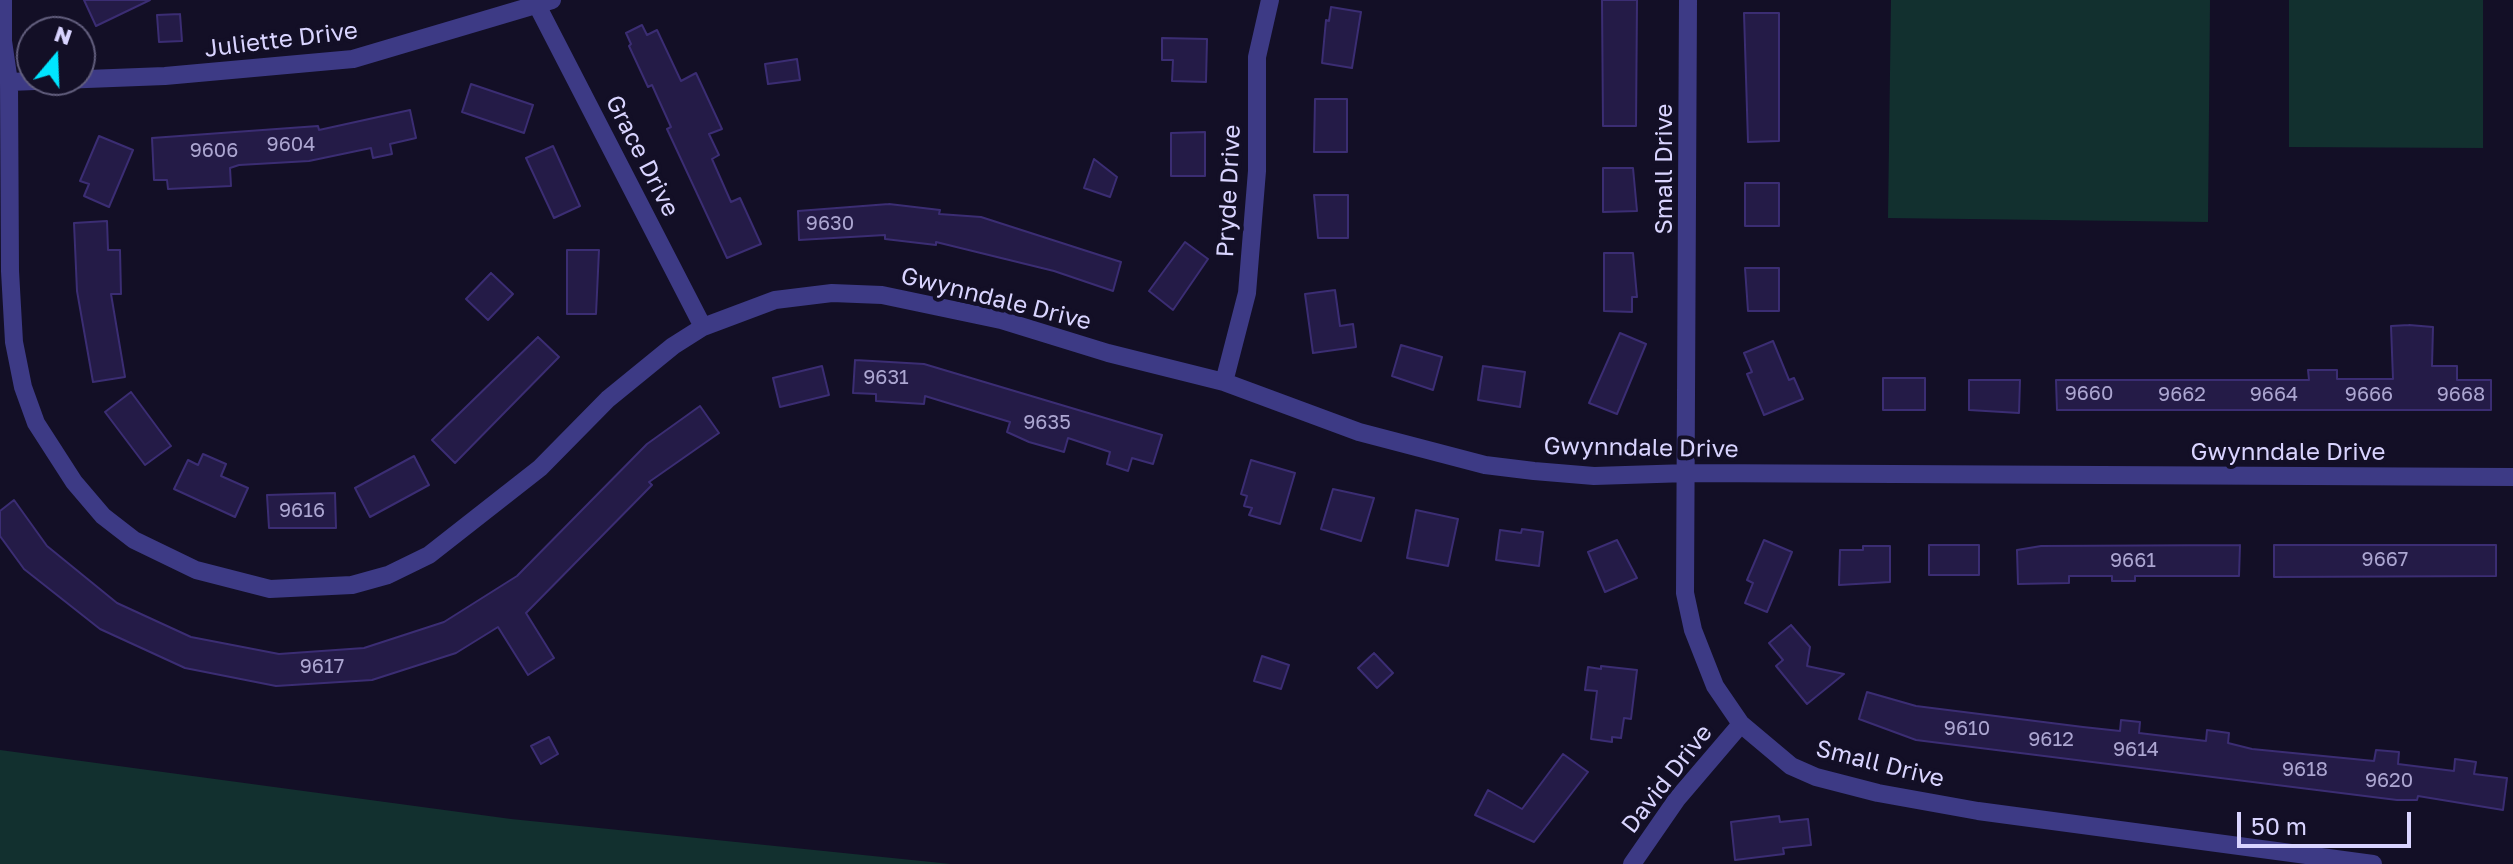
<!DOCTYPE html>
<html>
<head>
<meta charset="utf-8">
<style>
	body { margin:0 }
	#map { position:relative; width:2513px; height:864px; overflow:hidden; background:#130f26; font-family:"Golos Text",sans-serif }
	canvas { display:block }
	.north { position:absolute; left:16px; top:16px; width:80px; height:80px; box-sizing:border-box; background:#130f26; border:2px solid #625e7d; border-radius:50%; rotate:19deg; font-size:22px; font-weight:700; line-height:32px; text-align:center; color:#d9d4ff }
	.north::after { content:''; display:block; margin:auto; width:28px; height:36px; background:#00e5ff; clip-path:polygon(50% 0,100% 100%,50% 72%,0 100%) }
	.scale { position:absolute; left:2237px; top:812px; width:174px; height:36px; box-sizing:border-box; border:4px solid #d9d4ff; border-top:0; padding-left:10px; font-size:24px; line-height:28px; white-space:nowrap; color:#d9d4ff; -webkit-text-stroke:6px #130f26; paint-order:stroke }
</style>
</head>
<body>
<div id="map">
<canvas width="2513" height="864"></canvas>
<div class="north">N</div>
<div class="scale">50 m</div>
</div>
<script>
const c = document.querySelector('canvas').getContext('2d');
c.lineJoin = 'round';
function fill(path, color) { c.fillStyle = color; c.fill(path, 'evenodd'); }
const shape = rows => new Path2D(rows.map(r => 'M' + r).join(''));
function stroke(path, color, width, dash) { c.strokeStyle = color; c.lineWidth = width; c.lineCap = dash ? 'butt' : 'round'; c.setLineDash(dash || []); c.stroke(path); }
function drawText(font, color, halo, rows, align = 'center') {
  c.font = font + ' "Golos Text",sans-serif'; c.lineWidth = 8; c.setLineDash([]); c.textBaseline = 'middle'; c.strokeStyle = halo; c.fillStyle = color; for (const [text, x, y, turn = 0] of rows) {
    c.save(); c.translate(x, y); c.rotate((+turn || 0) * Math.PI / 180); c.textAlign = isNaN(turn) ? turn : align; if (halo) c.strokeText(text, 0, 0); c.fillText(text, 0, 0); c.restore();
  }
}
const green = shape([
	[1891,0,2210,0,2208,222,1888,218],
	[2289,0,2483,0,2483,148,2289,147],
	[0,750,511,819,951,864,0,864]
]);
const building = shape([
	[84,0,150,0,96,26,84,0],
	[1602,0,1637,0,1636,126,1603,126,1602,0],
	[1331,7,1361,12,1352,68,1322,63,1326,20,1329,21,1331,7],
	[1744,13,1779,13,1779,141,1748,142,1744,13],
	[180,14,182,41,159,42,157,15,180,14],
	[642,25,647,35,657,30,681,81,696,73,722,129,709,134,719,155,712,159,731,202,740,198,761,244,727,258,667,129,671,127,652,85,648,87,629,46,631,44,626,33,642,25],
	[1162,38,1207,39,1206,82,1172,81,1173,60,1162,60,1162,38],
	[797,59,800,80,768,84,765,64,797,59],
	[471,84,533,105,524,133,462,112,471,84],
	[1315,99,1347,99,1347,152,1314,152,1315,99],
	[410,110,416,138,390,144,392,154,373,158,371,148,309,161,239,165,230,168,231,186,168,189,167,180,154,180,152,138,318,126,319,130,410,110],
	[1205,132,1205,176,1171,176,1171,133,1205,132],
	[99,136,133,150,109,207,84,196,89,184,80,181,99,136],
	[553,146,580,206,554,218,526,158,553,146],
	[1094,159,1117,177,1110,197,1084,188,1094,159],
	[1603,168,1633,168,1637,211,1603,212,1603,168],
	[1745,183,1779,183,1779,226,1745,226,1745,183],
	[1314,195,1348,195,1348,238,1318,238,1314,195],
	[889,204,940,210,939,214,981,217,1121,262,1113,291,1054,271,936,242,936,245,885,239,885,235,799,240,798,211,889,204],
	[107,221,108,250,120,250,121,294,111,294,125,377,93,382,77,291,74,223,107,221],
	[1185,242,1208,259,1173,310,1149,291,1185,242],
	[567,250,599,250,596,314,567,314,567,250],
	[1604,253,1633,253,1637,297,1632,297,1632,312,1604,311,1604,253],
	[1745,268,1779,268,1779,311,1748,311,1745,268],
	[491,273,513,294,488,320,466,299,491,273],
	[1335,290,1340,326,1353,324,1356,347,1313,353,1305,294,1335,290],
	[2409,325,2433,327,2432,366,2457,366,2457,380,2491,380,2491,410,2057,410,2056,380,2309,380,2308,370,2337,370,2337,379,2393,379,2391,326,2409,325],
	[1620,333,1646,344,1617,414,1589,403,1620,333],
	[538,337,559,357,455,463,432,440,538,337],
	[1773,341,1789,380,1794,378,1803,399,1764,415,1747,374,1752,372,1744,353,1773,341],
	[1401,345,1442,357,1433,390,1392,376,1401,345],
	[855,360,924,364,1162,435,1153,464,1132,458,1128,471,1107,464,1110,452,1068,438,1064,452,1029,442,1007,432,1010,422,925,396,924,404,876,401,876,394,853,393,855,360],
	[822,366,829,395,780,407,773,378,822,366],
	[1483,366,1525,372,1520,407,1478,400,1483,366],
	[1883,378,1925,378,1925,410,1883,410,1883,378],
	[1969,380,2020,380,2019,413,1969,410,1969,380],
	[131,392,171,446,145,465,105,412,131,392],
	[700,406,719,433,649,482,652,485,526,613,554,658,528,675,498,627,456,653,372,680,276,686,185,668,100,629,24,569,0,536,0,511,14,500,47,546,117,603,191,637,279,654,364,648,444,622,517,576,647,444,700,406],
	[203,454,226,464,221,476,248,488,235,517,174,489,188,460,198,465,203,454],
	[414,456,429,485,370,517,355,488,414,456],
	[1251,460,1295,473,1280,524,1249,515,1252,508,1244,506,1247,496,1241,494,1251,460],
	[1333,489,1374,498,1361,541,1321,529,1333,489],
	[335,493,336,528,269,528,267,495,335,493],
	[1416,510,1458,519,1448,566,1407,558,1416,510],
	[1522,529,1543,532,1539,566,1496,560,1500,530,1521,533,1522,529],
	[1617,540,1637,578,1605,592,1588,552,1617,540],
	[1764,540,1792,552,1767,612,1745,603,1753,583,1747,580,1764,540],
	[1929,545,1979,545,1979,575,1929,575,1929,545],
	[2240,545,2239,576,2135,576,2135,581,2112,581,2112,576,2069,576,2069,583,2018,584,2017,550,2041,546,2240,545],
	[2274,545,2496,545,2496,576,2274,577,2274,545],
	[1863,546,1890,546,1890,582,1839,585,1840,550,1863,550,1863,546],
	[1791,625,1810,647,1807,666,1844,674,1807,704,1776,666,1783,660,1769,643,1791,625],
	[1374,653,1393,673,1377,688,1358,668,1374,653],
	[1262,656,1289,665,1281,689,1254,681,1262,656],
	[1601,666,1637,670,1631,719,1624,718,1621,738,1612,737,1612,742,1591,739,1597,691,1585,690,1588,667,1601,669,1601,666],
	[1867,692,1916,706,2083,727,2120,731,2121,720,2140,722,2139,733,2206,741,2207,730,2229,733,2228,743,2252,749,2374,761,2376,750,2399,752,2398,764,2454,771,2455,759,2476,762,2474,774,2507,778,2503,810,2418,796,2417,800,2397,800,1916,740,1859,719,1867,692],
	[549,737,558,754,541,764,531,746,549,737],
	[1563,754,1588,772,1534,842,1475,815,1488,790,1522,809,1563,754],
	[1779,816,1780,822,1808,819,1811,845,1783,848,1784,854,1735,860,1731,822,1779,816]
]);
const minor = shape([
	[3,0,3,41,9,82,10,271,14,342,23,387,36,423,74,482,103,516,134,540,196,570,270,589,352,585,388,575,429,555,540,468,608,399,673,346,703,327,775,300,832,293,882,295,1001,320,1108,353,1224,382,1359,432,1485,465,1534,471,1594,476,1688,473,2513,477],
	[1688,0,1685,593,1693,630,1715,686,1741,724,1791,766,1816,777,1878,793,1978,811,2373,864],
	[538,7,703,327],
	[9,82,165,76,353,59,552,0],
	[1224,382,1247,293,1257,171,1257,57,1270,0],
	[1632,864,1677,799,1741,724]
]);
const numberNames = [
	["9604",291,145],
	["9606",214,151],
	["9630",830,224],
	["9631",886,378],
	["9660",2089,394],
	["9662",2182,395],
	["9664",2274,395],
	["9666",2369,395],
	["9668",2461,395],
	["9635",1047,423],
	["9616",302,511],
	["9667",2385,560],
	["9661",2133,561],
	["9617",322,667],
	["9610",1967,729],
	["9612",2051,740],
	["9614",2136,750],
	["9618",2305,770],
	["9620",2389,781]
];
const streetNames = [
	["Juliette Drive",281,40,-7],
	["Grace Drive",642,156,63],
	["Small Drive",1664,169,-90],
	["Pryde Drive",1229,191,-87],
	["Gwynndale Drive",996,299,14],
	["Gwynndale Drive",1641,448,1],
	["Gwynndale Drive",2288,452],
	["Small Drive",1880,764,14],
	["David Drive",1667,779,-52]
];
fill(green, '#12302f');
fill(building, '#241b47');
stroke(building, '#3b2d73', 2);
stroke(minor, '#3d3a85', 18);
drawText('20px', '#aca6d1', null, numberNames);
drawText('24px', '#d9d4ff', '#130f26', streetNames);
</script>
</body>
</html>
